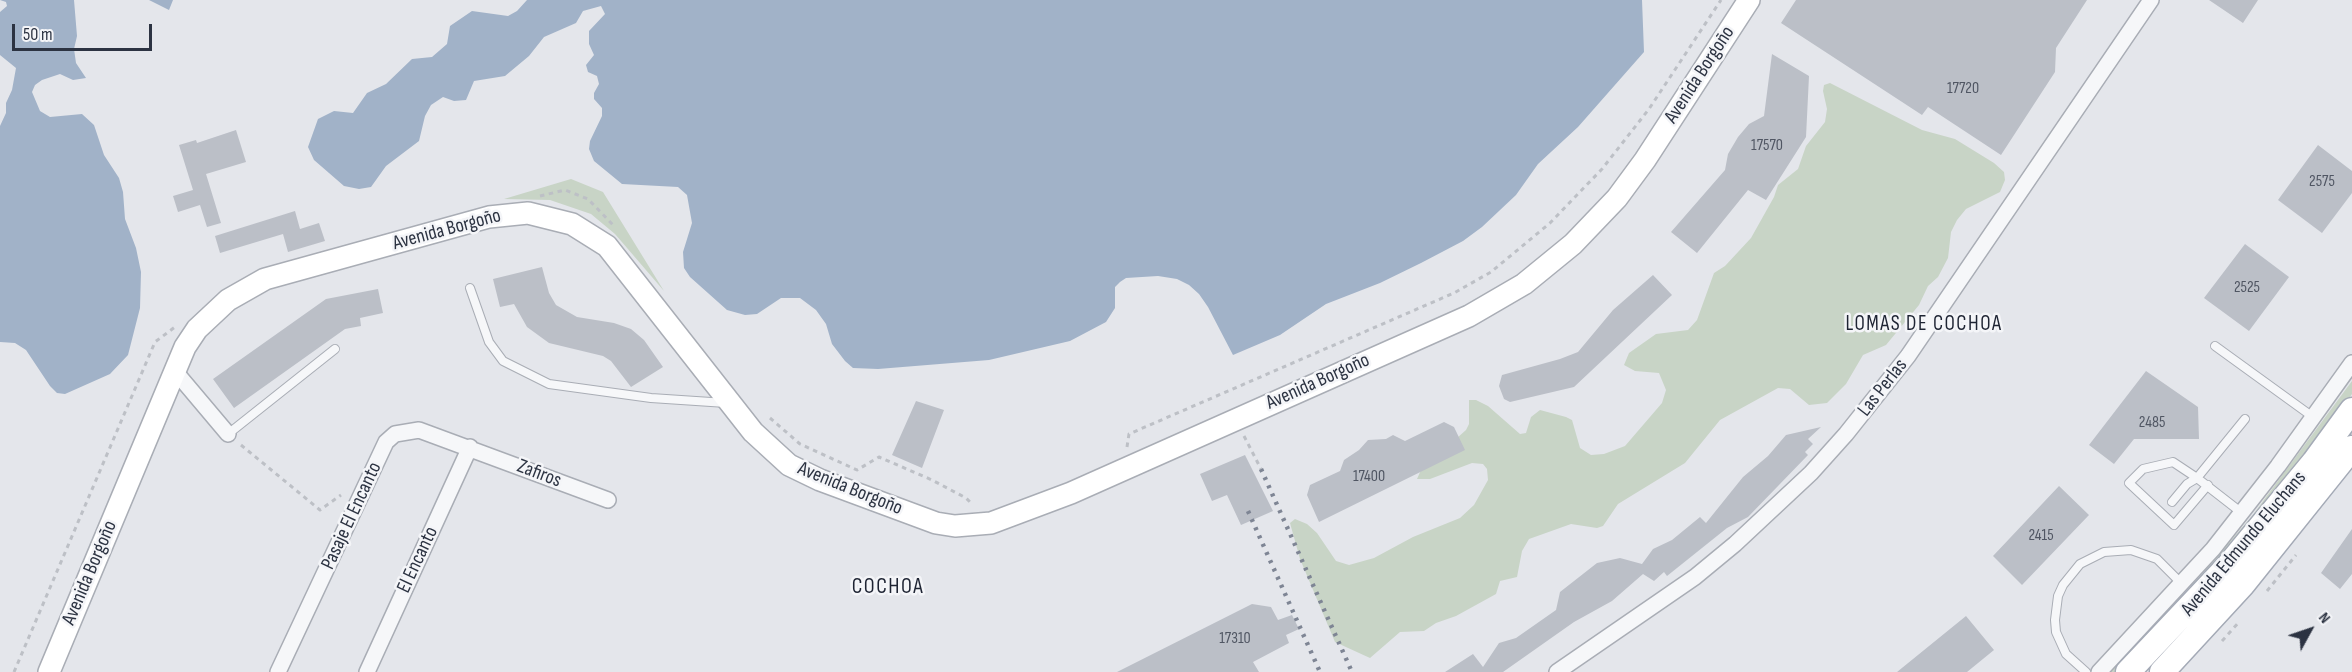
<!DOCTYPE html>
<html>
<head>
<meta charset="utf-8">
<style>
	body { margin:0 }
	#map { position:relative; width:2352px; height:672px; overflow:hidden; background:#e4e6eb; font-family:"Sofia Sans Condensed",sans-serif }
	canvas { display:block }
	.north { position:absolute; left:2280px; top:600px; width:60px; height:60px; -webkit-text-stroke:4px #f4f5f8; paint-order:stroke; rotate:50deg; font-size:16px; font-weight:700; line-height:24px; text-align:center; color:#2c3342 }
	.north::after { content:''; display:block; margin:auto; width:21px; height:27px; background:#2c3342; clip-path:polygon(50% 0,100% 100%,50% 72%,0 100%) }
	.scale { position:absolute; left:12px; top:24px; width:140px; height:27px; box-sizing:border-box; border:3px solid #2c3342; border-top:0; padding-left:8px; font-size:18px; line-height:21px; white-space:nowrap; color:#2c3342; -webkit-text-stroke:4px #f4f5f8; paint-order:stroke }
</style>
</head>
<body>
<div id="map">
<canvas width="2352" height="672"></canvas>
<div class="north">N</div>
<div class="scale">50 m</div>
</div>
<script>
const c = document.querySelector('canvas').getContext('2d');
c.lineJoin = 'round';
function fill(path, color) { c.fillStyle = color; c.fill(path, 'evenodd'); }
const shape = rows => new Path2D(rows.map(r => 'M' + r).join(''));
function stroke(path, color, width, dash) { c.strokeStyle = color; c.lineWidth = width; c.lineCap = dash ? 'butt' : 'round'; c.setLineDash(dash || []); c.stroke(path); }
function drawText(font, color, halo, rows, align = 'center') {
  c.font = font + ' "Sofia Sans Condensed",sans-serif'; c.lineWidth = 5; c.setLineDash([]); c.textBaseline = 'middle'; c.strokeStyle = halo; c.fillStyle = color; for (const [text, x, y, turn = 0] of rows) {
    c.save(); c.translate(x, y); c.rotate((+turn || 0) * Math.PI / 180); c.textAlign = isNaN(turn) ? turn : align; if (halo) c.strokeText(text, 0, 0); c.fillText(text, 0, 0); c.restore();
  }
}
const green = shape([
	[1830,83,1922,130,1955,139,1994,163,2004,172,2005,180,2000,192,1966,209,1957,220,1951,232,1948,258,1938,277,1928,286,1919,305,1886,345,1863,355,1846,384,1827,403,1809,405,1790,389,1778,388,1720,420,1685,463,1618,504,1603,526,1597,528,1571,524,1529,539,1522,551,1517,577,1500,581,1496,594,1456,616,1436,623,1424,631,1400,632,1370,658,1335,642,1300,559,1290,523,1295,519,1307,524,1317,533,1336,561,1349,565,1374,558,1413,537,1460,518,1474,505,1488,480,1487,469,1483,464,1472,463,1430,479,1417,479,1421,470,1466,430,1469,424,1469,400,1476,400,1488,406,1520,434,1526,433,1531,417,1540,410,1566,417,1572,420,1580,448,1591,455,1604,454,1625,446,1662,403,1666,390,1659,373,1635,371,1624,365,1629,353,1656,334,1688,330,1697,320,1714,273,1725,266,1751,238,1774,197,1778,185,1798,169,1806,146,1825,122,1827,109,1823,91,1824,85],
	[571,179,603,192,664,291,615,234,591,214,550,200,504,199],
	[2352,381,2352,394,2287,483,2119,672,2108,672,2189,589,2252,516]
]);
const water = shape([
	[0,0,74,0,77,36,74,49,76,63,86,78,73,80,60,74,42,80,35,85,32,92,40,111,50,117,82,114,94,125,104,155,119,178,123,192,125,219,136,248,141,272,140,308,128,355,110,374,65,394,57,393,50,386,26,350,15,343,0,342,0,126,6,113,6,103,12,90,16,68,0,55,0,12,7,6,6,2],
	[149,0,173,0,169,10],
	[527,0,1642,0,1644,52,1578,127,1538,164,1516,195,1482,227,1463,241,1421,263,1380,283,1326,304,1280,335,1233,355,1208,307,1199,294,1189,285,1177,279,1158,276,1126,278,1120,282,1115,287,1115,308,1106,322,1070,341,989,360,878,369,853,368,845,361,832,344,826,324,816,310,800,298,781,298,757,314,745,315,727,310,690,277,684,268,683,252,692,223,687,195,678,187,622,184,594,161,589,149,590,141,602,116,602,108,594,99,594,93,599,84,597,76,588,72,586,65,594,55,589,44,589,31,605,14,601,6,583,11,576,23,544,37,529,56,505,76,474,81,466,100,454,101,443,97,431,105,425,116,419,141,386,166,371,187,359,189,344,186,314,160,308,147,318,119,334,111,353,113,367,93,386,84,412,59,432,57,447,44,450,26,472,11,508,16,517,11]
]);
const building = shape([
	[1796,0,2087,0,2056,48,2055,72,2001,155,1928,107,1922,115,1781,23],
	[2209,0,2258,0,2243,23],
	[1772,54,1809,76,1806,137,1766,200,1748,190,1697,253,1671,232,1725,170,1728,154,1738,137,1749,124,1764,116],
	[236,130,246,162,206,174,221,223,207,227,200,205,178,212,173,196,193,190,179,145,196,140,197,143],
	[2318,145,2352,171,2352,193,2322,233,2278,200],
	[295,211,300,229,319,223,325,241,288,252,283,234,220,253,215,236],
	[2245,244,2289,277,2249,331,2204,298],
	[542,267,549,293,556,305,577,317,614,323,631,329,644,340,663,367,631,387,611,361,603,356,549,343,527,327,514,304,500,307,493,279],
	[1653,275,1672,295,1574,387,1510,402,1504,399,1499,386,1502,375,1560,359,1578,352,1613,310],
	[378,289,383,313,360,318,361,326,345,329,234,408,213,379,326,299],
	[2146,371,2198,407,2199,439,2134,439,2114,464,2089,445],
	[916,401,944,410,922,468,892,455],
	[1444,422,1454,427,1465,450,1319,522,1307,495,1310,485,1340,471,1344,460,1359,450,1368,440,1386,439,1393,435,1405,441],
	[1821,427,1808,439,1813,444,1805,452,1808,455,1748,517,1727,528,1667,576,1664,572,1654,581,1643,574,1612,601,1574,622,1503,672,1445,672,1473,654,1483,667,1499,643,1516,638,1556,610,1560,592,1597,563,1620,558,1642,564,1653,549,1672,540,1700,517,1706,523,1743,477,1768,456,1786,435],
	[1245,455,1273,511,1241,525,1227,495,1212,501,1200,474],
	[2059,486,2089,515,2022,585,1993,556],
	[2352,529,2352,574,2340,589,2321,573],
	[1252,604,1271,607,1278,620,1292,615,1299,629,1286,635,1289,643,1253,662,1259,672,1117,672],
	[1966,616,1994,650,1967,672,1897,672]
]);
const path = shape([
	[540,196,565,190,588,199,613,225],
	[770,418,800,444,857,470,879,457,932,480,966,498,972,504],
	[1244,436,1261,469],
	[241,445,320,510,341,495],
	[1127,447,1129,434,1454,293,1491,272,1550,223,1602,169,1649,109,1721,0],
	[2267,591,2296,555],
	[2222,641,2240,621],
	[14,672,155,342,175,327]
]);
const lane = shape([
	[470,288,489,342,503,361,549,384,651,398,726,403],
	[2215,346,2313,417],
	[228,434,335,349],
	[2172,502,2187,484,2197,478,2173,462,2143,469,2129,483,2174,525,2208,485],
	[2242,513,2197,478,2245,419],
	[2086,672,2066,654,2056,632,2055,620,2058,596,2063,585,2080,564,2104,552,2131,550,2157,559,2181,583]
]);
const street = shape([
	[174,370,228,434],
	[278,672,386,442,395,434,419,430,608,500],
	[367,672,470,447],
	[1557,672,1695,577,1735,544,1811,473,1846,434,1908,356,2151,0],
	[2099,672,2213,549,2278,466,2352,363]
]);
const secondary = shape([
	[49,672,185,347,197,329,228,300,265,279,489,217,528,213,572,224,607,246,753,432,789,465,820,480,936,523,955,526,991,523,1071,493,1469,316,1524,284,1573,244,1617,198,1645,160,1749,0]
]);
const primary = shape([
	[2128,672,2229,565,2314,462,2352,410],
	[2162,672,2243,584,2352,448]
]);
const rail = shape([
	[1261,469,1352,672],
	[1248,511,1320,672]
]);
const numberNames = [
	["17720",1963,89],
	["17570",1767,146],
	["2575",2322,182],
	["2525",2247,288],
	["2485",2152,423],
	["17400",1369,477],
	["2415",2041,536],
	["17310",1235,639]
];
const streetNames = [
	["Avenida Borgoño",1700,75,-57],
	["Avenida Borgoño",447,230,-15],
	["Avenida Borgoño",1318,382,-24],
	["Las Perlas",1883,388,-52],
	["Zafiros",539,474,21],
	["Avenida Borgoño",850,489,22],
	["Pasaje El Encanto",352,516,-65],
	["Avenida Edmundo Eluchans",2244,544,-50],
	["El Encanto",418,560,-65],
	["Avenida Borgoño",90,573,-67]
];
const neighbourhoodNames = [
	["LOMAS DE COCHOA",1924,325]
];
const quarterNames = [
	["COCHOA",888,587]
];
fill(green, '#c8d4c6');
fill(water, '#a1b2c8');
fill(building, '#bbbfc7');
stroke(lane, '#a9adb5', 10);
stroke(street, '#a9adb5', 18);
stroke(secondary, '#a9adb5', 24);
stroke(primary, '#a4aab6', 27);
stroke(path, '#bdc0c6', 3, [4.5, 4.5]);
stroke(lane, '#f6f7f9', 8);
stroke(street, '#f6f7f9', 15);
stroke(secondary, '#fff', 21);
stroke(primary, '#fff', 24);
stroke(rail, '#7e8594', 4.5, [3, 6]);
drawText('16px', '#505663', null, numberNames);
drawText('20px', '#2c3342', '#f4f5f8', streetNames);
c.letterSpacing = '1.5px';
drawText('21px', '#1e2433', '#f4f5f8', neighbourhoodNames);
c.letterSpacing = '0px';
c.letterSpacing = '1.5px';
drawText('22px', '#1e2433', '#f4f5f8', quarterNames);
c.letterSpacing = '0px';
</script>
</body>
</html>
